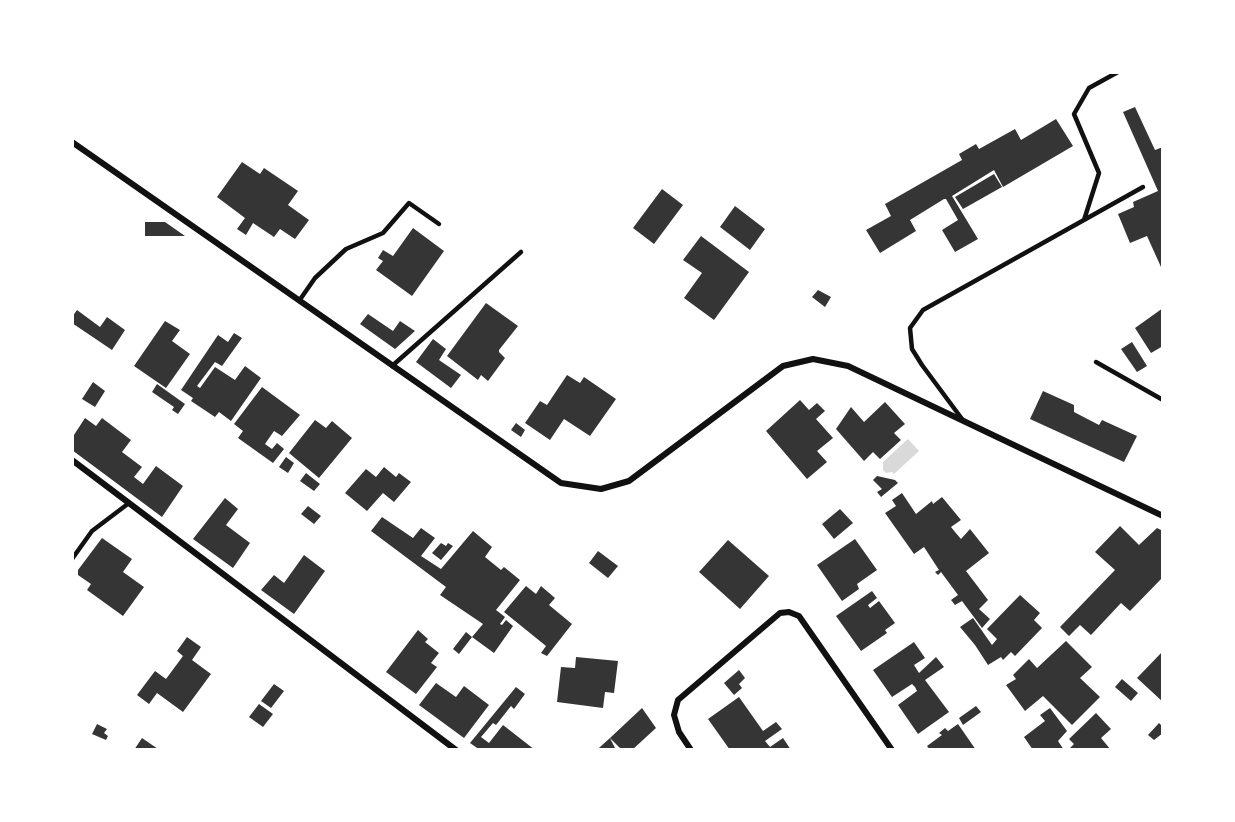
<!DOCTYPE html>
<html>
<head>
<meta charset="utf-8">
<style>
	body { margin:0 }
	#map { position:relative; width:1235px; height:822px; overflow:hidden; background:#fff; font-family:"IBM Plex Sans",sans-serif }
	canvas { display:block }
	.frame { position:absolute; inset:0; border:74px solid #fff; pointer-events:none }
</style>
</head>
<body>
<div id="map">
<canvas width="1235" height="822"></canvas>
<div class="frame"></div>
</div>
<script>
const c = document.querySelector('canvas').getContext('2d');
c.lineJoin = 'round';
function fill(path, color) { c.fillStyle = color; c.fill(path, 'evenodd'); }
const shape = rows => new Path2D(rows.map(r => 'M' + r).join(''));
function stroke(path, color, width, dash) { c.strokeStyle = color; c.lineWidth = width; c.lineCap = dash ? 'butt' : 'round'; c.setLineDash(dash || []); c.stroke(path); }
const water = shape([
	[908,439,919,451,894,474,892,472,886,473,883,470,883,462]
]);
const building = shape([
	[1135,107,1155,150,1163,147,1163,266,1161,267,1147,236,1130,243,1118,214,1134,207,1133,202,1158,191,1123,112],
	[1056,119,1073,146,1003,187,994,170,952,196,978,239,955,252,942,230,958,220,946,199,944,199,910,220,916,231,880,253,866,230,891,216,885,204,962,160,959,154,976,144,979,149,1015,129,1021,140],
	[242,162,260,174,264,168,298,191,288,205,309,220,295,239,280,229,274,237,253,223,246,235,237,229,245,218,217,197],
	[994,174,1002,187,963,209,955,197],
	[662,189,683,205,654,244,633,228],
	[735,206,765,229,750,250,720,227],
	[145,222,165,222,185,236,145,236],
	[413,228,444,251,412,296,376,270,383,261,378,258,383,250,393,256],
	[701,236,749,272,714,320,684,298,702,273,683,260],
	[818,290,831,297,825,307,812,297],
	[486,303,518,326,499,350,499,352,505,358,488,381,481,375,478,380,447,356],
	[1163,308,1163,346,1151,353,1135,328],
	[77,310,100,327,107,317,125,330,112,350,72,323,72,317],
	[368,314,393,331,400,321,415,331,395,349,360,324],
	[165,321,180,330,172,341,190,354,166,388,134,366],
	[234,333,242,338,222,366,215,362,197,386,200,388,215,367,235,380,245,366,261,378,231,421,219,412,215,417,191,401,193,398,181,390,218,335,228,342],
	[433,339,446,349,439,360,461,375,451,388,416,362],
	[1132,342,1147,366,1137,372,1121,349],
	[567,375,580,383,584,377,616,399,590,436,564,419,550,440,525,423,540,401,547,405],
	[93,382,105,391,95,407,82,399],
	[157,384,185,404,178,414,172,410,174,407,152,392],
	[262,387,300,415,282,436,274,431,265,444,272,449,277,443,284,449,273,463,238,438,243,431,234,424],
	[1043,391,1074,405,1074,412,1099,425,1102,420,1137,436,1124,462,1030,419],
	[800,400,809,410,817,403,825,411,816,419,833,438,817,451,827,462,807,479,766,431],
	[885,402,905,424,894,433,901,440,880,459,873,452,864,461,836,429,851,407,864,422],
	[85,418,96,426,102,418,131,440,122,452,142,467,134,477,143,484,156,466,183,486,162,517,72,450,72,438],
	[315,420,326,428,332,421,352,438,319,478,289,453],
	[516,423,525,430,521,437,511,430],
	[286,457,294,463,288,473,279,467],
	[384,467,396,477,399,473,411,482,394,502,383,493,367,511,345,493,366,469,376,477],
	[306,473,320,484,314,491,300,481],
	[877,476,895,480,898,483,881,497,877,492,882,489,873,480],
	[902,493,916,514,932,501,933,504,942,497,961,520,951,527,955,532,961,539,970,529,989,553,966,571,988,600,979,609,990,619,982,628,962,601,955,605,951,600,958,595,941,572,938,575,935,572,939,570,924,547,914,554,885,513,896,506,892,500],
	[225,498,238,509,226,525,250,543,233,568,193,539],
	[308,506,321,516,314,524,301,514],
	[840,509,853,523,834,539,822,524],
	[382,517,413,538,421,528,435,538,421,556,441,569,473,531,492,547,485,557,501,570,504,567,520,580,496,610,505,617,500,624,502,625,506,620,513,626,494,653,472,637,483,624,440,595,446,587,371,531],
	[1120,526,1139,545,1157,528,1163,531,1163,577,1130,611,1121,603,1091,635,1080,625,1069,636,1060,627,1115,570,1095,552],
	[102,538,132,559,123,572,144,587,123,616,87,590,91,584,78,575,78,570],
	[855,539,877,570,857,584,859,589,842,601,817,565],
	[728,540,769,576,740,609,699,572],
	[441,543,446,546,448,543,453,546,441,560,432,553],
	[598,551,618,566,608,578,589,563],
	[304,555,325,571,294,614,261,590,274,575,284,583],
	[526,586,536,594,541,586,555,598,549,605,572,624,547,656,541,653,546,646,504,612],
	[872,591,877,598,868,605,870,608,879,601,895,623,885,630,887,633,861,651,836,616],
	[1020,595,1040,613,1034,620,1042,628,1015,656,1011,652,1003,660,1001,657,988,665,975,645,960,627,973,618,992,645,997,639,987,629],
	[418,630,428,639,425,642,439,653,431,663,437,667,416,694,386,672],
	[466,632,472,637,459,654,453,649],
	[187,637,201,647,192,660,211,674,183,712,157,693,149,704,137,695,155,671,166,679,183,656,177,651],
	[1066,641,1092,667,1080,678,1100,697,1072,725,1043,696,1025,711,1006,685,1016,679,1013,675,1029,659,1037,668],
	[914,642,925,658,914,665,919,673,936,657,944,667,925,680,949,712,918,734,898,705,917,691,915,687,912,684,892,697,873,670],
	[1163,651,1163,702,1137,678],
	[576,657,618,661,614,693,605,692,603,708,557,702,561,667,575,668],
	[739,670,745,678,739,684,742,688,734,695,724,683],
	[1122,679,1138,693,1131,701,1115,687],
	[436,683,456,697,464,686,489,705,464,738,419,705],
	[274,684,284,691,271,708,261,701],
	[516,687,525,694,514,709,511,706,496,725,493,723,481,737,489,743,503,725,535,750,480,750,470,743],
	[739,697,763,731,776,722,782,729,765,741,770,747,783,738,791,750,730,750,708,719],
	[259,704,273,714,263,727,249,717],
	[976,706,981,712,963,725,959,718],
	[642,708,656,728,632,750,622,750,610,738],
	[1050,708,1067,731,1058,741,1064,750,1033,750,1024,737,1045,721,1040,715],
	[1096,713,1111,729,1101,738,1111,750,1068,750,1074,744,1069,739],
	[1159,723,1163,727,1163,733,1154,740,1148,735],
	[97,724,107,729,104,733,108,736,106,740,92,734],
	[958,724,976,750,930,750,927,746,942,735,939,733,945,728,948,731],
	[142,738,158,749,157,750,134,750],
	[610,738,616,750,597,750,600,747]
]);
const service = shape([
	[1084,220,1099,173,1074,114,1089,88,1118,72],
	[299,301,315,278,346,249,383,233,409,203,439,224],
	[1096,362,1163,400],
	[392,366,521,252],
	[962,419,922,365,912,349,910,328,923,310,1143,187],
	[72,559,92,531,129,503]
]);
const minor = shape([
	[72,142,561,483,601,489,629,481,783,366,813,359,848,366,1163,516],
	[72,460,456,750],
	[691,750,679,732,674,715,678,700,780,613,789,612,799,616,892,750]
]);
fill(water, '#d9d9d9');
fill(building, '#353535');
stroke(service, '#111', 4.5);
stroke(minor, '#111', 6);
</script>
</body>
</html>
